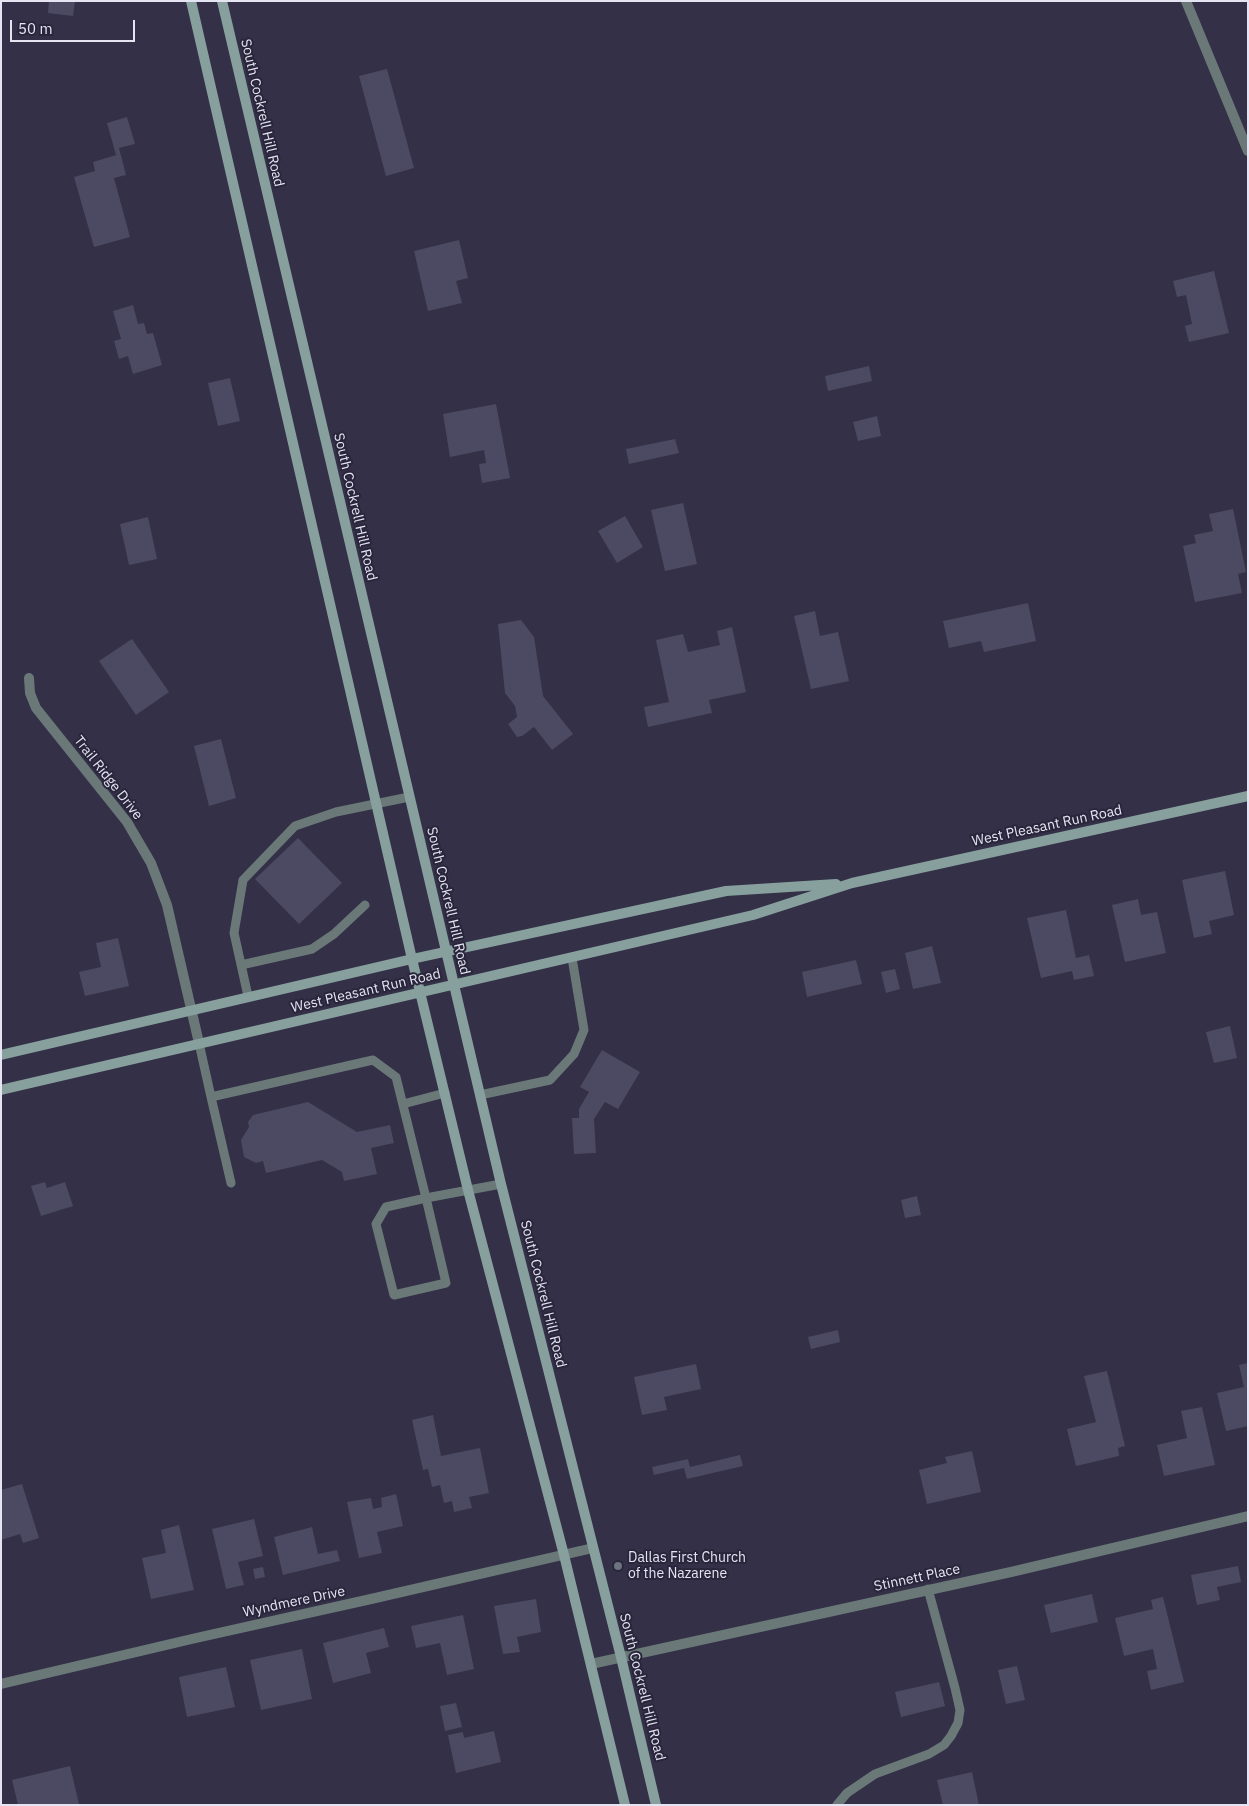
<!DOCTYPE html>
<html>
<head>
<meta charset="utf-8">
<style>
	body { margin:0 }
	#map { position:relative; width:1249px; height:1806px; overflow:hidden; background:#333047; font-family:"IBM Plex Sans",sans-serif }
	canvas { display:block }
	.frame { position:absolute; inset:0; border:2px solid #e5e4f2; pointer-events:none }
	.scale { position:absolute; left:10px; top:20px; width:125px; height:22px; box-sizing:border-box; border:2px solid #e5e4f2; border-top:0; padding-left:6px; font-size:15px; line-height:18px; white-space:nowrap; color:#e5e4f2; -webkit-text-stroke:4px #29263c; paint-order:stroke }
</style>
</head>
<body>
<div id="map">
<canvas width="1249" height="1806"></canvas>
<div class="frame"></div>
<div class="scale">50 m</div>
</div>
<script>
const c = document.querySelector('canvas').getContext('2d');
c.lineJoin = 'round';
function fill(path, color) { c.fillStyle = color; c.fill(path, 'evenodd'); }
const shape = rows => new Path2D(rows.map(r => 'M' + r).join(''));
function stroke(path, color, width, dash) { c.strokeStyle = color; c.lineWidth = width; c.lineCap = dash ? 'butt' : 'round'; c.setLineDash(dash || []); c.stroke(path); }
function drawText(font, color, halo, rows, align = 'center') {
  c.font = font + ' "IBM Plex Sans",sans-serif'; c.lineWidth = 4; c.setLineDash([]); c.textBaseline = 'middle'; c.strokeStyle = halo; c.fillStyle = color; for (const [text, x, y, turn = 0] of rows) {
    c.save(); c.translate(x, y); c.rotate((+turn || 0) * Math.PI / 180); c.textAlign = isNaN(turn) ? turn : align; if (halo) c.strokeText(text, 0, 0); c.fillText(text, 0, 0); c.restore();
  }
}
const building = shape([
	[49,1,75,1,73,16,48,13],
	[387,69,414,168,386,176,359,76],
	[127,117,135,144,119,148,126,175,114,178,130,237,94,247,74,177,95,171,93,162,116,155,107,123],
	[459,240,468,278,456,281,462,303,428,311,414,251],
	[1214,271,1229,333,1189,342,1185,326,1192,324,1186,295,1177,297,1173,281],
	[133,305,138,324,144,323,147,334,153,333,162,365,133,374,128,356,119,359,114,341,121,339,113,311],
	[869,366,872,381,828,391,825,376],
	[230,378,240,421,218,426,208,383],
	[496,404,510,478,482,483,479,464,486,463,484,450,450,457,443,414],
	[877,416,881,436,858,441,853,422],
	[675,439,679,453,629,464,626,449],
	[683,503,697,564,665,571,651,510],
	[1233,509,1246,572,1238,574,1242,593,1195,602,1183,546,1196,543,1194,535,1213,531,1209,514],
	[625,516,643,547,617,563,598,531],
	[148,517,157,559,129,565,120,524],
	[1028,603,1036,641,984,652,981,641,949,648,943,621],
	[815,611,820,636,838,632,849,681,811,689,794,616],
	[521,620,534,637,543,696,573,734,552,750,534,727,522,736,517,737,508,724,517,717,515,706,505,693,498,624],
	[732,627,746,692,709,700,712,713,648,727,644,707,669,702,656,640,683,634,688,652,720,645,717,631],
	[132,639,169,692,136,715,99,661],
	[221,739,236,798,209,806,194,746],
	[298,838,342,883,299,924,255,879],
	[1225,871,1234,915,1209,921,1212,934,1194,938,1182,880],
	[1138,899,1141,915,1157,912,1166,953,1125,962,1112,905],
	[1066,910,1076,958,1089,955,1094,976,1074,980,1072,971,1041,978,1027,918],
	[118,938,129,986,85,996,79,972,101,967,96,943],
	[932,946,941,983,913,989,905,953],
	[856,960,862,984,807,997,802,972],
	[895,969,900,989,886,993,881,972],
	[1230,1026,1237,1058,1214,1063,1206,1032],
	[602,1050,640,1072,618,1109,605,1102,594,1119,596,1153,574,1154,572,1118,579,1118,579,1109,589,1092,580,1087],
	[308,1102,357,1132,390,1125,394,1143,371,1148,377,1174,344,1181,342,1172,322,1160,266,1173,263,1161,256,1163,244,1157,241,1140,249,1127,248,1122,253,1115],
	[45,1182,47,1188,65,1182,73,1206,41,1216,31,1186],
	[917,1196,921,1215,905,1218,901,1200],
	[838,1330,840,1342,811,1349,808,1337],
	[1248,1363,1248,1426,1226,1431,1217,1393,1244,1387,1239,1365],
	[696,1364,701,1389,664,1397,667,1410,642,1415,634,1377],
	[1107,1371,1125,1446,1118,1448,1119,1456,1076,1466,1067,1429,1096,1422,1084,1376],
	[1202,1407,1215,1465,1164,1476,1157,1445,1187,1438,1181,1411],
	[433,1415,441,1456,480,1448,489,1493,469,1497,472,1508,454,1512,452,1501,444,1503,440,1485,432,1487,428,1469,423,1470,412,1420],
	[972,1451,981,1492,927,1504,919,1470,947,1463,945,1457],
	[740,1455,743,1466,687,1479,684,1468,654,1475,652,1467,688,1459,690,1467],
	[22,1484,39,1538,23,1543,20,1534,1,1540,1,1490],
	[396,1494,403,1526,377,1532,382,1553,359,1558,347,1502,371,1498,373,1509,382,1507,381,1498],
	[254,1519,263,1556,238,1562,244,1585,226,1589,212,1529],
	[179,1525,194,1590,151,1599,142,1558,166,1553,161,1530],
	[312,1527,318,1554,337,1550,340,1561,283,1575,274,1537],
	[1238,1566,1241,1582,1217,1587,1220,1600,1197,1605,1191,1575],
	[263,1567,265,1577,255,1579,253,1569],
	[1092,1594,1098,1622,1051,1633,1044,1605],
	[1163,1597,1184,1682,1151,1690,1147,1671,1157,1669,1153,1649,1124,1656,1115,1618,1153,1609,1151,1600],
	[536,1599,541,1632,517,1637,520,1652,503,1654,494,1606],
	[463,1615,474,1669,447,1675,440,1643,416,1648,411,1626],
	[384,1628,389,1647,366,1653,371,1673,333,1683,323,1643],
	[302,1649,312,1699,261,1710,250,1660],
	[1017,1666,1025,1700,1006,1704,998,1670],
	[226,1667,235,1707,187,1717,179,1677],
	[939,1682,945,1706,901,1717,895,1692],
	[456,1703,462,1727,445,1731,440,1706],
	[494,1731,501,1762,456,1773,448,1735,463,1732,464,1738],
	[70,1766,79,1804,18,1805,12,1780],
	[972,1772,979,1805,943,1805,937,1780]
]);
const service = shape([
	[241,965,312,949,334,934,365,905],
	[248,996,234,933,243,880,295,826,336,812,409,797],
	[199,1043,211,1097,373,1060,396,1077,426,1198,446,1283,394,1295,376,1224,386,1207,426,1198,501,1184],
	[480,1095,550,1080,574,1054,584,1030,572,958],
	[211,1097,231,1183],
	[403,1104,445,1093],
	[837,1805,847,1793,875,1774,929,1754,944,1745,951,1736,958,1723,960,1710,955,1688,928,1589]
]);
const minor = shape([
	[1186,1,1248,151],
	[29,678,30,693,36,708,127,822,151,863,167,905,199,1043],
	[591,1664,1011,1572,1248,1516],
	[1,1684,196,1638,371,1599,593,1548]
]);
const secondary = shape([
	[191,1,412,959,468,1190,564,1555,625,1805],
	[222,1,501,1184,621,1657,656,1805],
	[1,1055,412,959,726,891,836,884],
	[1,1090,753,915,852,883,1248,796]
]);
const markers = [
	[618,1566,5,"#6b7280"]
];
const streetNames = [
	["South Cockrell Hill Road",262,113,77],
	["South Cockrell Hill Road",355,507,77],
	["Trail Ridge Drive",108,778,52],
	["West Pleasant Run Road",1047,826,-12],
	["South Cockrell Hill Road",448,901,77],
	["West Pleasant Run Road",366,991,-13],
	["South Cockrell Hill Road",543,1294,76],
	["Stinnett Place",917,1578,-12],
	["Wyndmere Drive",294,1602,-12],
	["South Cockrell Hill Road",642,1687,76]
];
const poiNames = [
	["Dallas First Church",628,1558],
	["of the Nazarene",628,1574]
];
fill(building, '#4c4a62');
stroke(service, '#6a7978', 9);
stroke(minor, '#6a7978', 10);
stroke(secondary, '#87a09e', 10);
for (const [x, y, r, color] of markers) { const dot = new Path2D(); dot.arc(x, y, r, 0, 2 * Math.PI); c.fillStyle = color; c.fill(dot); stroke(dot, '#29263c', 2); }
drawText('14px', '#e5e4f2', '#29263c', streetNames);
drawText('14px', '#e5e4f2', '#29263c', poiNames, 'left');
</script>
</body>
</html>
